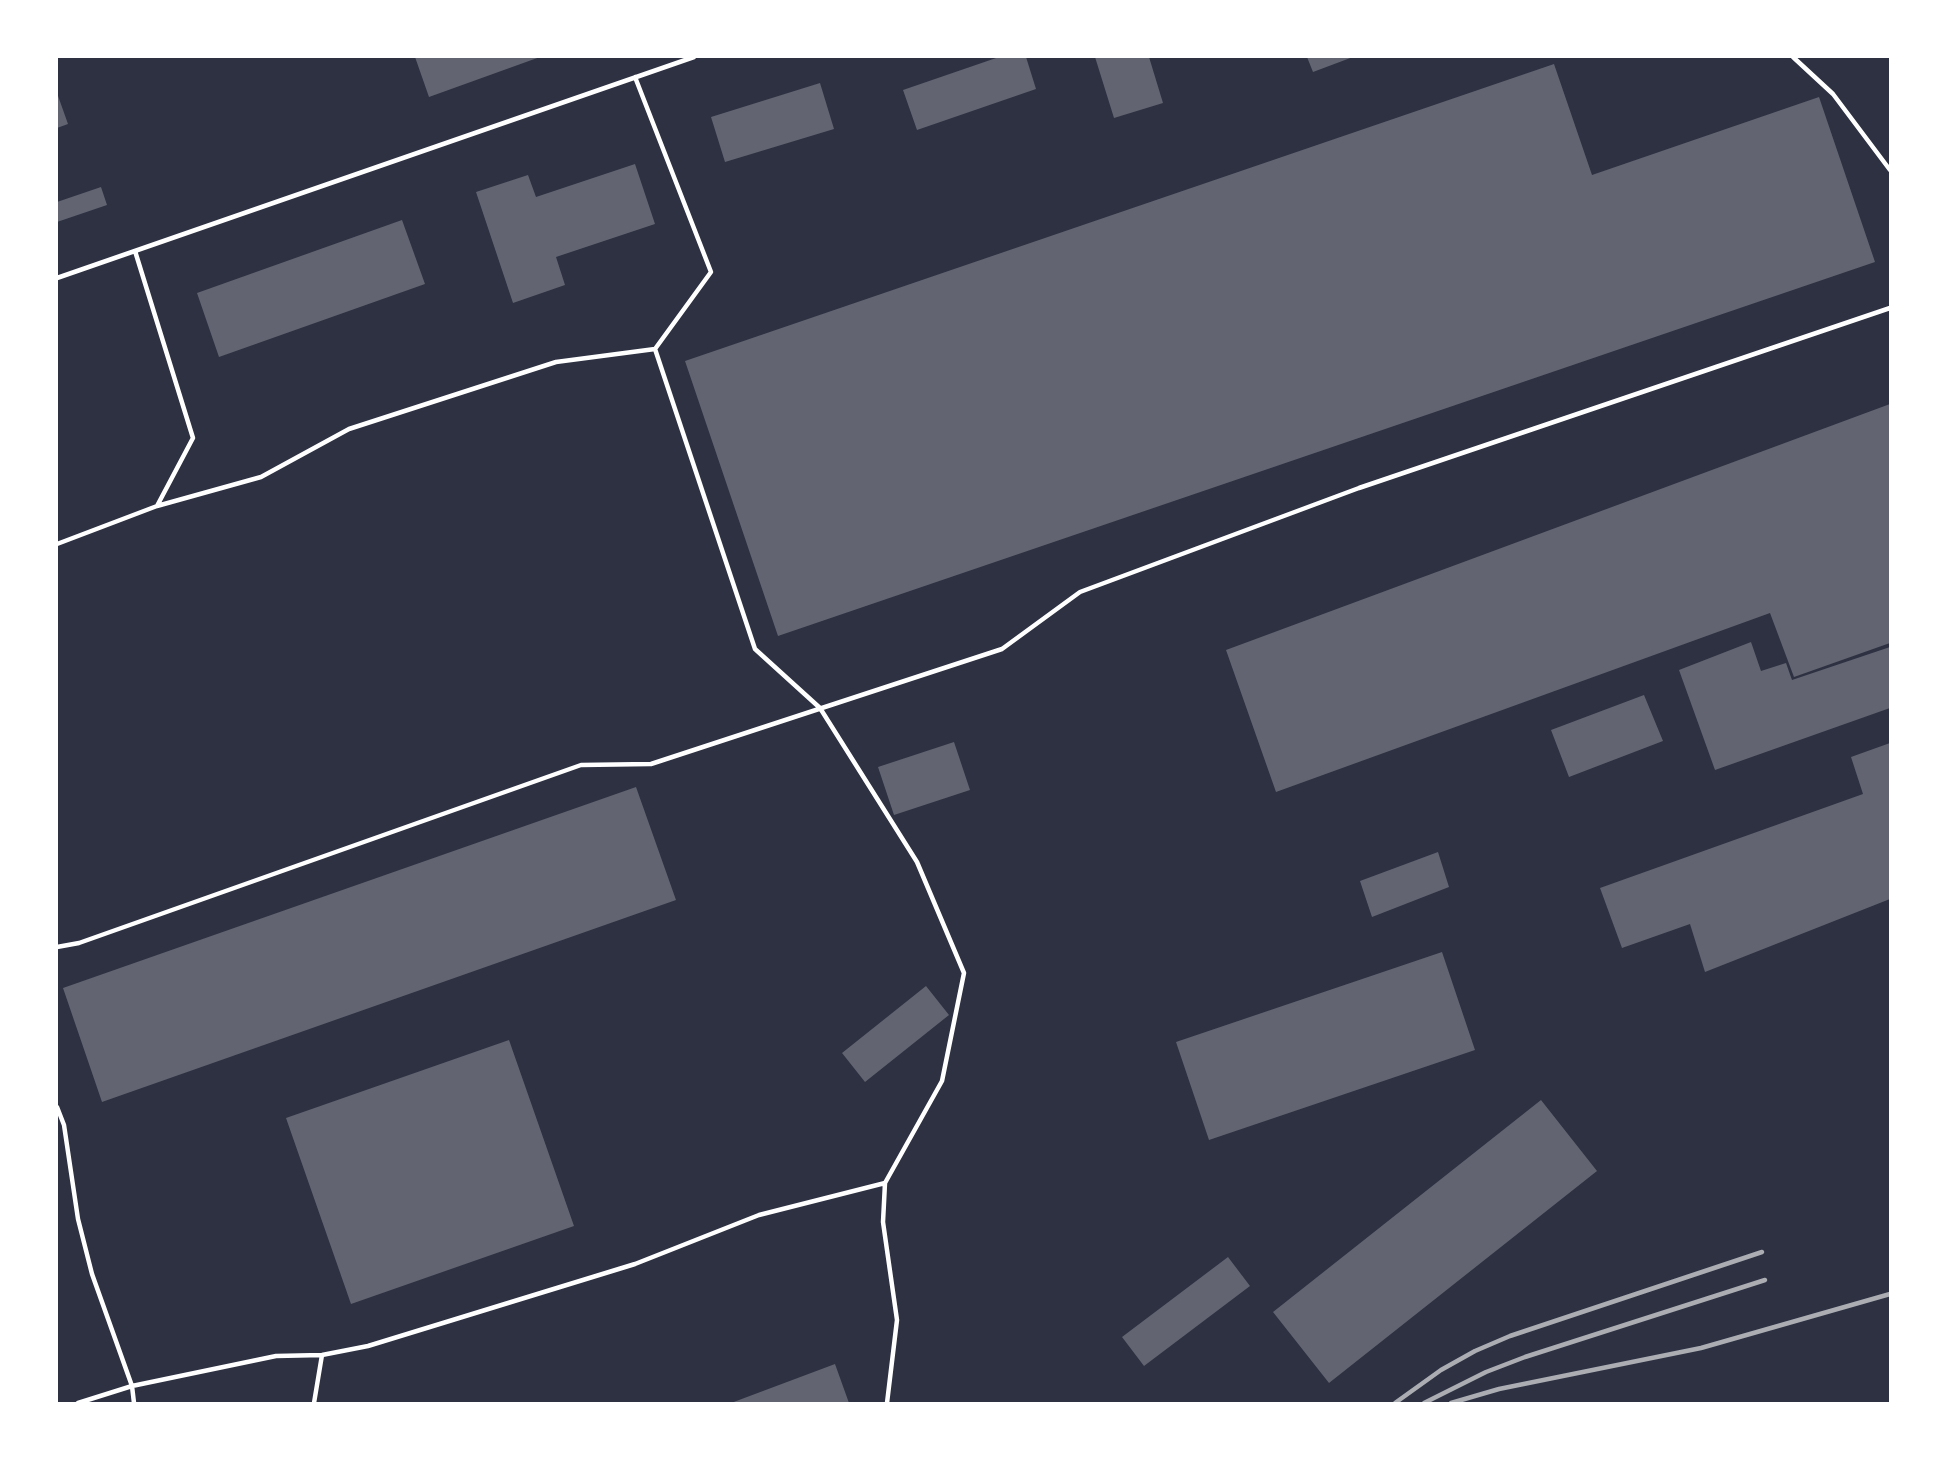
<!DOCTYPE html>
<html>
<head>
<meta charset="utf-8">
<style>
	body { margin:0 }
	#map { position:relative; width:1947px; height:1460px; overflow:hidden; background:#2d3142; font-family:"DM Sans",sans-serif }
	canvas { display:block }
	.frame { position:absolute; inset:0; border:58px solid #fff; pointer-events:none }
</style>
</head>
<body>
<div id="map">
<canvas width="1947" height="1460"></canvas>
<div class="frame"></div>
</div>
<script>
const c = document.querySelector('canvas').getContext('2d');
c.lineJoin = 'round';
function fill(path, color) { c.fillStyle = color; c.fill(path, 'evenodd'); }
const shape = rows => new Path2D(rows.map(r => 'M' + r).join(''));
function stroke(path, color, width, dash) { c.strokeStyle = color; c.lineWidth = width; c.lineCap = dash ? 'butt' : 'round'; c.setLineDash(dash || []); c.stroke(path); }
const building = shape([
	[415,57,540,57,429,97],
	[999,57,1026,57,1036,89,917,130,903,90],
	[1095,57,1149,57,1163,103,1114,118],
	[1307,57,1353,57,1313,72],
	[1554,64,1592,175,1819,97,1875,262,778,636,685,361],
	[820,83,834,129,725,162,711,117],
	[57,93,68,124,57,128],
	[635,164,655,224,556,257,565,285,513,303,476,192,528,175,536,197],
	[101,187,107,205,57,222,57,202],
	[402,220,425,284,219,357,197,293],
	[1890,404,1890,643,1794,677,1770,613,1276,792,1226,650],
	[1751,642,1761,671,1786,663,1792,680,1890,647,1890,708,1715,770,1679,670],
	[1644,695,1663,741,1569,777,1551,730],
	[954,742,970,790,894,815,878,767],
	[1890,743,1890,899,1705,972,1690,924,1622,948,1600,888,1863,794,1851,757],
	[636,787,676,900,102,1102,63,988],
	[1438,852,1449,887,1372,917,1360,881],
	[1442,952,1475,1050,1209,1140,1176,1042],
	[926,986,949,1015,865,1082,842,1053],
	[509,1040,574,1226,351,1304,286,1118],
	[1541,1100,1597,1171,1329,1383,1273,1312],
	[1228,1257,1250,1286,1144,1366,1122,1337],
	[835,1364,849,1403,731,1403]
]);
const service = shape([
	[1793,57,1833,94,1890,170],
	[635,77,711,272,655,349,755,649,820,708,917,862,964,973,942,1081,885,1183,883,1222,897,1320,887,1403],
	[57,278,694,57],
	[157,506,261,477,349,429,556,362,655,349],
	[57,544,157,506,193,438,135,251],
	[57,947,79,943,581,765,651,764,1002,649,1080,592,1359,488,1890,308],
	[57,1107,64,1125,78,1219,92,1274,132,1386,134,1403],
	[78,1403,132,1386,276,1356,322,1355,368,1346,635,1264,759,1215,885,1183],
	[314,1403,322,1355]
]);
const rail = shape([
	[1395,1403,1441,1370,1475,1351,1510,1336,1762,1252],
	[1424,1403,1486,1372,1525,1357,1765,1280],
	[1451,1403,1499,1389,1701,1348,1890,1294]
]);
fill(building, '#626471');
stroke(service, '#fff', 4.5);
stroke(rail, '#abadb3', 4.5);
</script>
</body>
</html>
